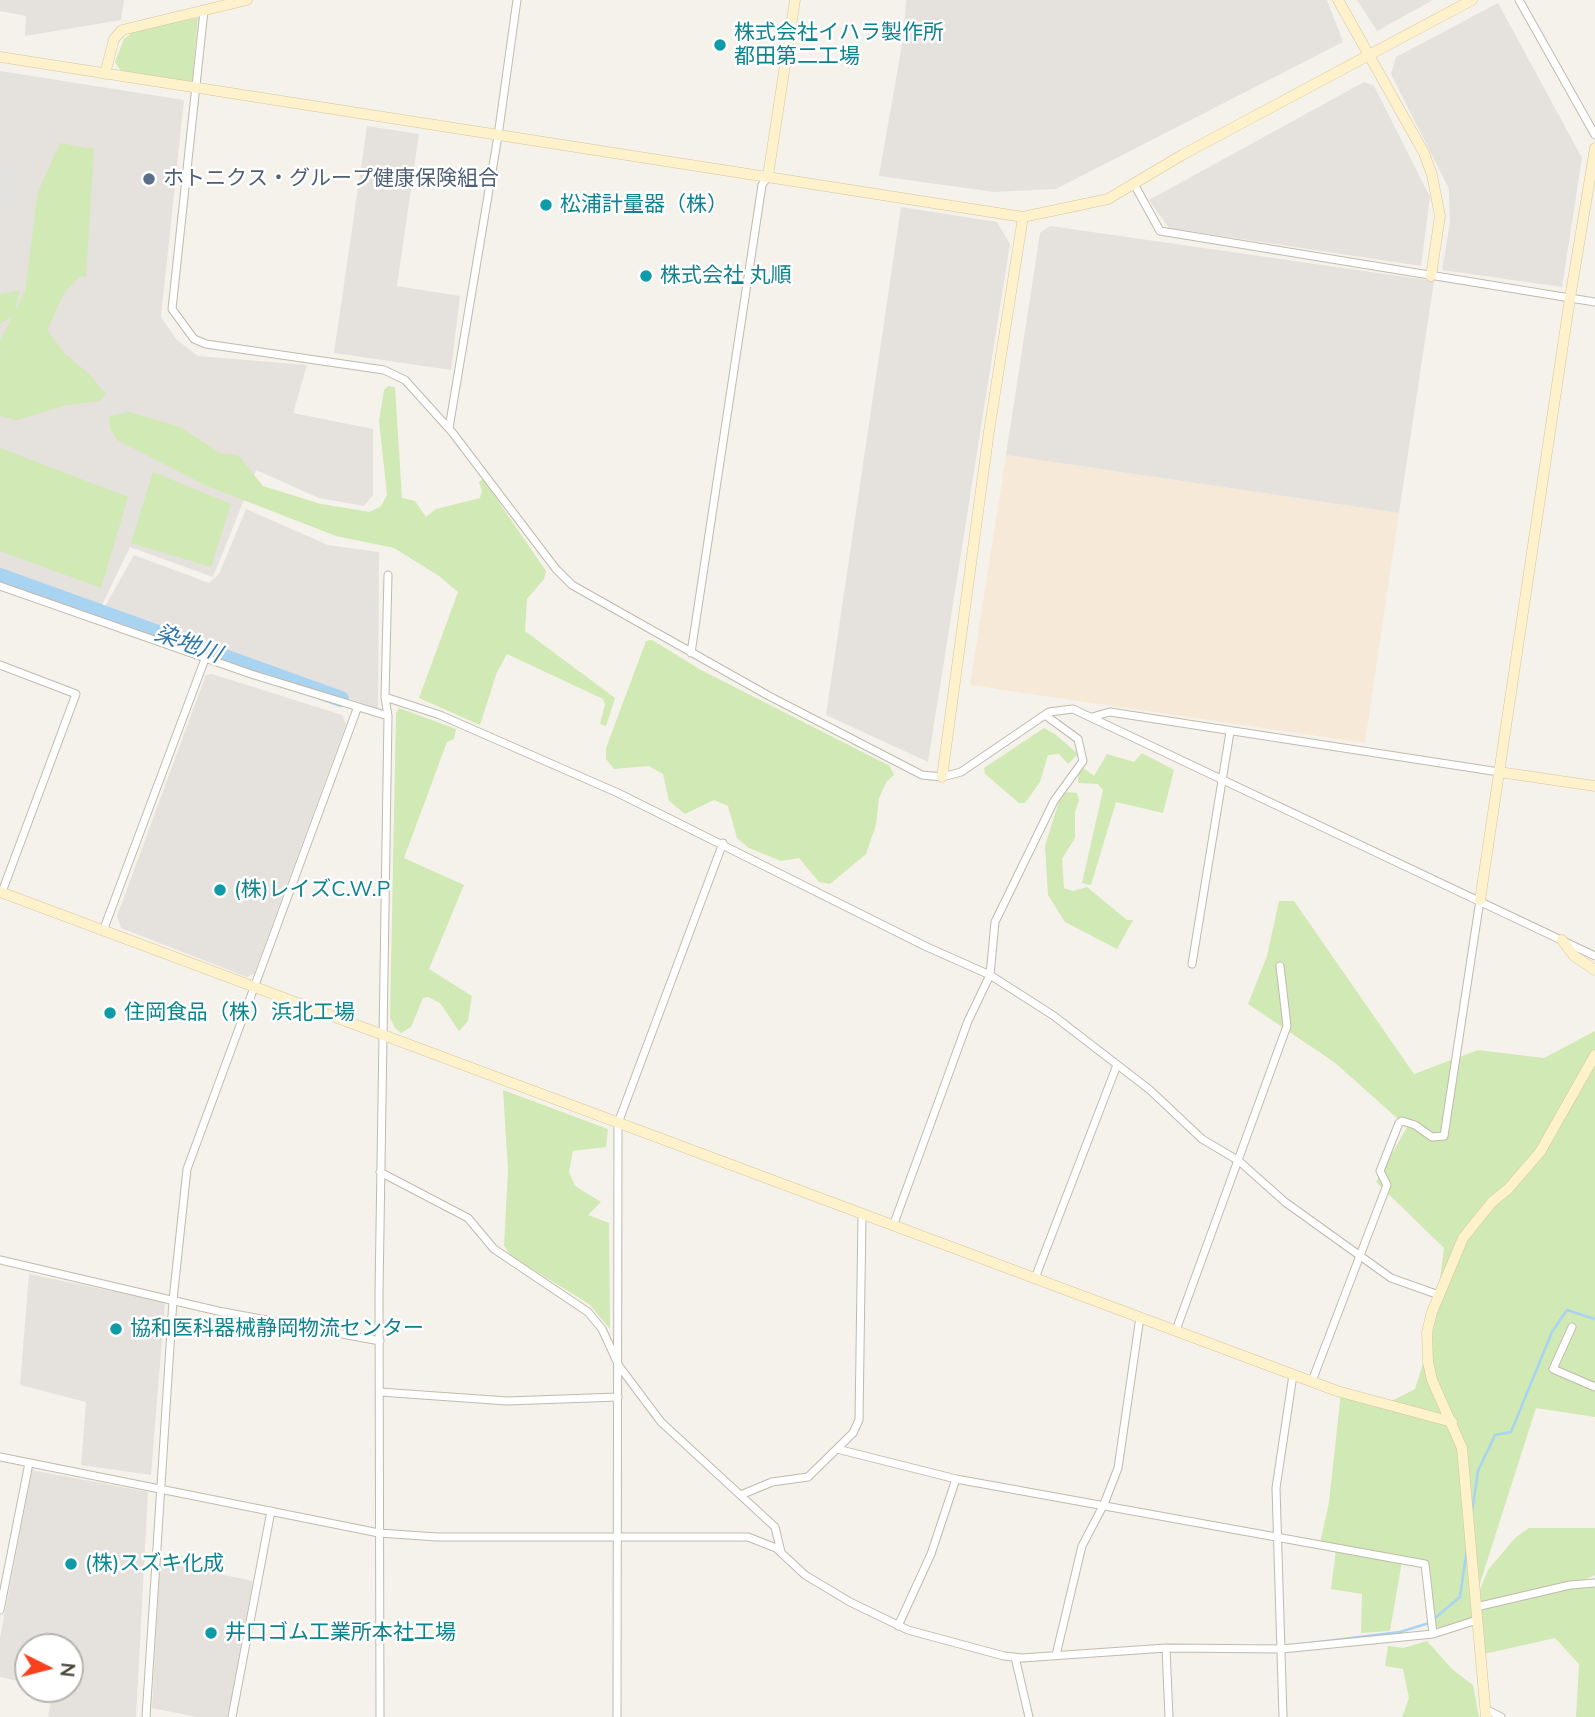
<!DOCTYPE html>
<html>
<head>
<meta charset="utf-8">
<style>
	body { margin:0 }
	#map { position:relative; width:1595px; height:1717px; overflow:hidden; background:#f5f2eb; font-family:Mulish,sans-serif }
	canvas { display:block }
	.north { position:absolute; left:14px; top:1633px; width:70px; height:70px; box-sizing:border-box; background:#fff; border:2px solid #b7b4af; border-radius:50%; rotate:96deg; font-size:19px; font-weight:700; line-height:28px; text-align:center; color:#4a4338 }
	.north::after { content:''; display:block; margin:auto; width:24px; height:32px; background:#f9411f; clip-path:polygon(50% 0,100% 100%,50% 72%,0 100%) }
</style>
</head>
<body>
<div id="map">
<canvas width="1595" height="1717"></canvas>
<div class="north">N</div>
</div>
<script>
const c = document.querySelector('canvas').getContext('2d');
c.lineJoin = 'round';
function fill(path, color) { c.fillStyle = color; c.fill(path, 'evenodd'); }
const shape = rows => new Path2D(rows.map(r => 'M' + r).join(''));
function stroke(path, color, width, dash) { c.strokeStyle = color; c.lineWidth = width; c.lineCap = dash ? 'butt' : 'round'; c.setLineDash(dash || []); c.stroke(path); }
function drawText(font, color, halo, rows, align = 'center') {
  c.font = font + ' Mulish,"Noto Sans JP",sans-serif'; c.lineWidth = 5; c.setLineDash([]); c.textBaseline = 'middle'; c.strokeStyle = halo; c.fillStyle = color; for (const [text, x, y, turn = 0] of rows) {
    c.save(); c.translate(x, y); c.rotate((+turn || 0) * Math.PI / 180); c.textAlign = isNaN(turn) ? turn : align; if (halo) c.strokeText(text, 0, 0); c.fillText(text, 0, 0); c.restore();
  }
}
const commercial = shape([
	[1006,455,1399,513,1365,743,970,685]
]);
const industrial = shape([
	[0,0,124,0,121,20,25,36,26,16,0,11],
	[906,0,1327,0,1343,42,1056,189,994,192,879,176,904,33],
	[1357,0,1433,0,1377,31],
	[1498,3,1582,158,1562,287,1442,270,1450,223,1449,189,1391,74,1396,57],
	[0,71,184,100,161,317,177,340,198,356,307,365,293,413,373,429,373,495,364,506,319,498,256,470,213,577,130,547,101,607,0,571],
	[1364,82,1374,86,1430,197,1421,266,1169,228,1149,200],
	[367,126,419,134,397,286,460,296,451,370,334,353],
	[901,207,997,222,1010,244,928,762,826,715],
	[1050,226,1434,281,1399,513,1006,455,1040,233],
	[246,509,328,545,379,552,378,709,103,610,134,555,209,583,219,574],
	[212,674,342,715,346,724,254,974,247,977,121,928,117,916,206,675],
	[29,1274,165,1302,151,1475,81,1465,86,1402,20,1385],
	[32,1470,148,1492,136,1717,48,1717,53,1689,70,1689,70,1647,28,1647,28,1683,0,1677,0,1638],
	[160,1562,253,1581,228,1717,197,1717,152,1708]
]);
const green = shape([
	[198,18,192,82,122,73,115,62,124,39,138,28],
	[60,143,94,149,86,277,80,276,64,293,47,330,65,354,87,372,106,394,100,401,67,405,17,420,0,416,0,340,13,316,0,324,0,294,20,290,15,310,25,292,38,192],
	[388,386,395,387,402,498,415,501,426,517,436,509,480,498,482,491,479,482,483,479,546,571,544,579,527,599,525,631,615,698,606,726,600,724,605,704,603,699,507,654,497,672,480,725,419,698,458,592,439,576,394,548,336,536,207,486,117,440,110,428,109,416,129,412,180,427,220,453,239,456,263,486,321,504,370,512,381,506,387,495,379,421,384,390],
	[0,448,128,497,101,588,0,551],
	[153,472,231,504,211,567,131,543],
	[652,640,701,670,890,766,894,775,887,781,879,798,876,825,866,854,830,884,819,882,799,858,781,861,749,848,737,838,728,806,714,800,685,814,669,801,663,774,649,766,614,769,606,759,606,748,646,641],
	[399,708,456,729,454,739,447,742,404,858,464,885,429,969,472,996,468,1021,459,1031,440,1003,428,997,423,998,411,1027,401,1033,395,1028,390,1018,396,713],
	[1044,728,1055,734,1078,754,1068,764,1059,754,1048,755,1040,782,1025,803,1019,803,985,774,984,768],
	[1142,753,1174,770,1163,813,1116,802,1091,885,1082,883,1103,790,1098,784,1078,783,1079,770,1081,766,1094,776,1107,754,1134,762],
	[1067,792,1077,793,1079,800,1075,812,1075,838,1062,859,1064,888,1073,891,1087,887,1127,920,1133,920,1117,949,1065,922,1048,895,1045,846,1060,798],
	[1279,901,1294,901,1414,1074,1478,1050,1544,1058,1595,1031,1595,1417,1536,1408,1474,1602,1473,1618,1433,1629,1426,1562,1320,1543,1329,1502,1341,1392,1384,1405,1415,1389,1433,1332,1444,1248,1376,1182,1407,1127,1334,1062,1248,1004,1267,956],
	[503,1090,608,1129,606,1147,573,1151,569,1172,575,1186,601,1202,588,1215,609,1223,610,1329,589,1304,511,1256,504,1246,508,1170],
	[1529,1528,1595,1528,1595,1575,1572,1585,1595,1586,1595,1717,1576,1717,1579,1664,1555,1638,1484,1654,1476,1599,1488,1570,1515,1538],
	[1336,1550,1402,1561,1390,1631,1361,1633,1362,1594,1331,1589],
	[1427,1641,1453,1670,1473,1685,1479,1717,1402,1717,1409,1698,1403,1669,1385,1666,1388,1646,1404,1648]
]);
const parking = shape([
	[24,161,1,252,0,252,0,166]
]);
const stream = shape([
	[1472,1512,1478,1471,1495,1435,1511,1432,1552,1332,1567,1310,1595,1319],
	[1303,1644,1400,1632,1429,1623,1460,1597,1467,1549]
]);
const river = shape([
	[0,576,341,699]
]);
const street = shape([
	[1519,0,1595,135],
	[204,11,172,309,194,339,206,344,384,370,405,380,452,432,556,569,572,585,769,696,922,775,942,777,961,772,1049,712,1073,709,1595,956],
	[1134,184,1160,231,1595,302],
	[449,428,498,136,517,0],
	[0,586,251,674,388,716],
	[691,653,762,185,768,176],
	[0,665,76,694,2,892],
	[385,697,388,575],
	[1092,717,1110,712,1499,772],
	[103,931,205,659],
	[1192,964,1230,732],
	[380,1172,468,1218,494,1249,588,1312,602,1329,619,1366,661,1422,775,1527,781,1552],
	[893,1226,968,1021,990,975,995,922,1054,801,1083,761,1078,739,1045,715],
	[0,1260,218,1311,380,1341],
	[1035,1278,1117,1065],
	[1572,1327,1553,1369,1595,1387],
	[1176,1330,1287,1026,1280,966],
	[1312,1381,1387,1185,1380,1171,1399,1123,1402,1121,1415,1125,1432,1137,1444,1136,1480,900],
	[380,1392,507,1401,618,1397],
	[837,1449,956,1479,1425,1564,1433,1634],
	[0,1457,379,1533,437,1537,748,1537,776,1548,805,1575,850,1602,908,1630,1004,1656,1022,1658,1166,1648,1282,1649,1433,1634,1477,1620],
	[743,1494,772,1482,808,1477,853,1433,859,1420,862,1215],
	[1476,1607,1570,1585,1595,1583],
	[0,1610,29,1463],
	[898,1626,931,1554,956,1479],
	[1166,1648,1169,1717],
	[1056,1655,1082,1546,1104,1504,1118,1468,1140,1317],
	[1015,1657,1029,1717],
	[1485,1709,1501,1717],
	[146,1717,173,1300,187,1169,357,709],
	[232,1717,271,1511],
	[380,1717,379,1293,388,716,385,697,440,715,618,793,927,947,990,975,1054,1016,1150,1090,1202,1139,1239,1161,1285,1202,1391,1278,1439,1295],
	[617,1717,618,1123,723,843],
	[1283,1717,1276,1488,1293,1375]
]);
const secondary = shape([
	[1338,0,1424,153,1432,175,1440,216,1431,276],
	[0,57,1023,217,1108,199,1182,155,1472,0],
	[105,74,114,39,122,30,247,0],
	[768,176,795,0],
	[1499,772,1595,786],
	[942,777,989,431,1023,217],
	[0,892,1337,1391,1452,1422],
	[1480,900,1570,298,1595,148],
	[1562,940,1574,956,1595,970],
	[1486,1717,1462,1448,1432,1380,1428,1362,1427,1332,1432,1312,1463,1238,1492,1202,1508,1189,1540,1152,1595,1055]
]);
const markers = [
	[720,45,7,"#0f9aa8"],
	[149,179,7,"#5c6f8a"],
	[546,205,7,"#0f9aa8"],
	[646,276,7,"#0f9aa8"],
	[220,890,7,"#0f9aa8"],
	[110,1013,7,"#0f9aa8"],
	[116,1329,7,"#0f9aa8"],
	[71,1564,7,"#0f9aa8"],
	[211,1633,7,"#0f9aa8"]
];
const cultureNames = [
	["株式会社イハラ製作所",734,33],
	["都田第二工場",734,57],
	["松浦計量器（株）",560,205],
	["株式会社 丸順",660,276],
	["(株)レイズC.W.P",234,890],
	["住岡食品（株）浜北工場",124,1013],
	["協和医科器械静岡物流センター",130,1329],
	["(株)スズキ化成",85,1564],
	["井口ゴム工業所本社工場",225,1633]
];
const serviceNames = [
	["ホトニクス・グループ健康保険組合",163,179]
];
const waterNames = [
	["染地川",188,644,20]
];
fill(commercial, '#f6e9d7');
fill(industrial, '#e5e1dc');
fill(green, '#d1e9b4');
fill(parking, '#e4e2df');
stroke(stream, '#a8d3f1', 2.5);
stroke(river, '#a8d3f1', 16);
stroke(street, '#c1baad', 9);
stroke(secondary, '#d5c69b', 11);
stroke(street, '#fff', 7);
stroke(secondary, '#fef2cc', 10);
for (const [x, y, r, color] of markers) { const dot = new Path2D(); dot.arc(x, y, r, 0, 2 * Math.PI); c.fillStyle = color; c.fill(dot); stroke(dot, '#fff', 2.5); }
drawText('21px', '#0d838f', '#fff', cultureNames, 'left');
drawText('21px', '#4e5e75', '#fff', serviceNames, 'left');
drawText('italic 23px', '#2f78ae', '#fff', waterNames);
</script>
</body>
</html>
